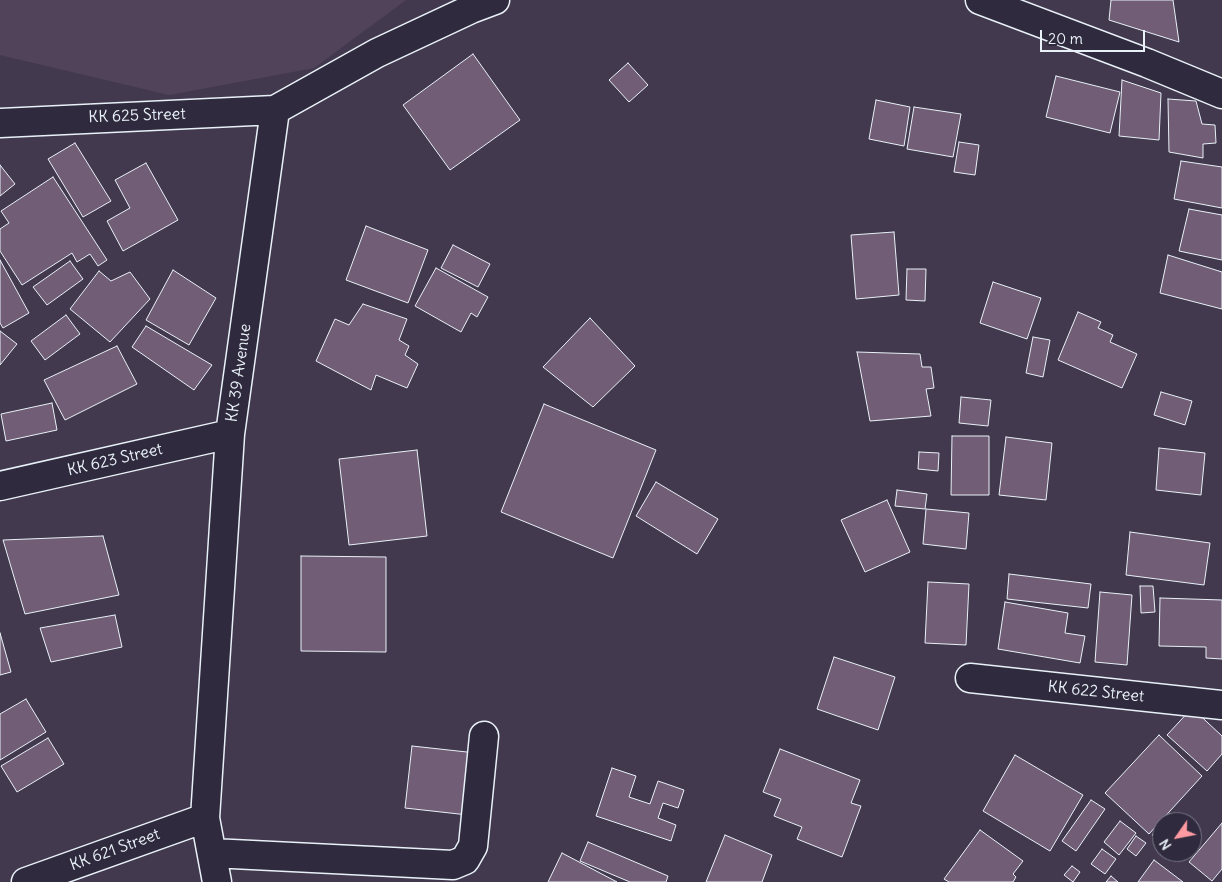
<!DOCTYPE html>
<html>
<head>
<meta charset="utf-8">
<style>
	body { margin:0 }
	#map { position:relative; width:1222px; height:882px; overflow:hidden; background:#43394e; font-family:Delius,sans-serif }
	canvas { display:block }
	.north { position:absolute; left:1152px; top:812px; width:50px; height:50px; box-sizing:border-box; background:#2f2a3d; border:1px solid #797a88; border-radius:50%; rotate:237deg; font-size:14px; font-weight:700; line-height:20px; text-align:center; color:#e8f1f8 }
	.north::after { content:''; display:block; margin:auto; width:18px; height:22px; background:#ff9aa2; clip-path:polygon(50% 0,100% 100%,50% 72%,0 100%) }
	.scale { position:absolute; left:1040px; top:30px; width:105px; height:22px; box-sizing:border-box; border:2px solid #e8f1f8; border-top:0; padding-left:6px; font-size:15px; line-height:18px; white-space:nowrap; color:#e8f1f8; -webkit-text-stroke:4px #2f2a3d; paint-order:stroke }
</style>
</head>
<body>
<div id="map">
<canvas width="1222" height="882"></canvas>
<div class="north">N</div>
<div class="scale">20 m</div>
</div>
<script>
const c = document.querySelector('canvas').getContext('2d');
c.lineJoin = 'round';
function fill(path, color) { c.fillStyle = color; c.fill(path, 'evenodd'); }
const shape = rows => new Path2D(rows.map(r => 'M' + r).join(''));
function stroke(path, color, width, dash) { c.strokeStyle = color; c.lineWidth = width; c.lineCap = dash ? 'butt' : 'round'; c.setLineDash(dash || []); c.stroke(path); }
function drawText(font, color, halo, rows, align = 'center') {
  c.font = font + ' Delius,sans-serif'; c.lineWidth = 4; c.setLineDash([]); c.textBaseline = 'middle'; c.strokeStyle = halo; c.fillStyle = color; for (const [text, x, y, turn = 0] of rows) {
    c.save(); c.translate(x, y); c.rotate((+turn || 0) * Math.PI / 180); c.textAlign = isNaN(turn) ? turn : align; if (halo) c.strokeText(text, 0, 0); c.fillText(text, 0, 0); c.restore();
  }
}
const built = shape([
	[0,0,406,0,314,68,169,95,0,55]
]);
const building = shape([
	[1111,0,1173,0,1179,42,1109,20,1111,0],
	[473,54,520,120,450,170,403,105,473,54],
	[628,63,648,85,629,102,609,80,628,63],
	[1056,76,1120,92,1110,133,1046,117,1056,76],
	[1122,80,1161,93,1159,140,1119,136,1122,80],
	[1168,99,1196,101,1202,124,1215,125,1216,143,1203,144,1203,158,1169,152,1168,99],
	[876,100,910,107,904,146,869,139,876,100],
	[914,107,961,114,953,157,907,149,914,107],
	[959,142,979,145,975,175,954,172,959,142],
	[75,143,111,201,83,217,48,159,75,143],
	[1181,161,1222,167,1222,208,1174,199,1181,161],
	[146,163,178,220,123,251,107,221,130,208,115,180,146,163],
	[0,165,15,184,0,196,0,165],
	[53,177,107,260,98,266,90,254,77,262,72,253,22,285,0,251,0,229,9,223,1,211,53,177],
	[1189,209,1222,215,1222,260,1179,251,1189,209],
	[366,226,428,250,408,303,346,280,366,226],
	[894,232,899,295,856,299,851,235,894,232],
	[453,245,490,264,478,287,441,268,453,245],
	[1168,255,1222,272,1222,309,1160,293,1168,255],
	[0,260,29,313,3,328,0,323,0,260],
	[70,261,83,279,47,305,33,287,70,261],
	[436,268,488,297,477,317,471,313,461,332,415,306,436,268],
	[907,269,926,269,925,301,906,300,907,269],
	[173,270,216,298,189,345,146,320,173,270],
	[99,271,111,281,130,272,150,299,110,342,70,309,99,271],
	[993,282,1041,298,1027,339,980,323,993,282],
	[363,304,407,319,399,340,409,346,405,355,418,364,407,388,376,375,371,390,316,361,335,319,349,325,363,304],
	[1078,312,1101,322,1098,328,1113,335,1110,342,1137,354,1122,388,1058,360,1078,312],
	[66,315,80,334,45,360,31,341,66,315],
	[590,318,635,366,593,407,543,367,590,318],
	[146,326,212,365,194,390,132,347,146,326],
	[0,331,17,344,0,365,0,331],
	[1033,337,1050,340,1043,377,1026,373,1033,337],
	[117,346,137,384,65,420,44,380,117,346],
	[857,352,920,354,922,367,931,367,934,388,926,389,931,416,870,421,857,352],
	[1161,392,1192,401,1185,425,1154,415,1161,392],
	[961,397,991,400,988,426,959,423,961,397],
	[52,403,57,430,6,441,1,414,52,403],
	[544,404,656,450,613,558,501,512,544,404],
	[952,436,989,436,989,495,951,495,952,436],
	[1006,437,1052,443,1046,500,999,495,1006,437],
	[1159,448,1205,453,1201,495,1156,490,1159,448],
	[417,450,427,536,349,545,339,459,417,450],
	[919,452,939,453,938,471,918,469,919,452],
	[656,482,718,519,697,554,636,516,656,482],
	[897,490,927,494,925,509,895,506,897,490],
	[887,500,910,552,865,572,841,520,887,500],
	[926,509,969,513,966,549,923,544,926,509],
	[1130,532,1210,543,1204,585,1126,575,1130,532],
	[103,536,119,595,25,614,3,540,103,536],
	[301,556,386,557,386,652,301,651,301,556],
	[1009,574,1091,584,1088,608,1007,599,1009,574],
	[928,582,969,584,966,645,925,643,928,582],
	[1140,586,1153,586,1155,612,1141,613,1140,586],
	[1100,592,1132,595,1127,665,1095,662,1100,592],
	[1160,598,1222,600,1222,659,1206,658,1206,647,1159,646,1160,598],
	[1005,602,1068,613,1065,633,1085,636,1080,663,998,649,1005,602],
	[115,615,122,647,51,662,40,628,115,615],
	[0,633,11,672,0,675,0,633],
	[834,657,895,677,878,730,817,709,834,657],
	[26,699,46,732,0,760,0,714,26,699],
	[1192,708,1222,736,1222,754,1207,771,1167,735,1192,708],
	[1159,735,1202,776,1149,834,1105,793,1159,735],
	[48,738,64,764,17,792,1,766,48,738],
	[412,746,476,753,468,815,405,808,412,746],
	[780,749,860,780,851,803,861,806,842,857,797,839,802,827,774,816,781,799,763,792,780,749],
	[1015,755,1083,795,1050,851,983,811,1015,755],
	[612,768,636,776,629,797,650,804,658,781,684,790,678,808,663,803,658,818,676,825,671,841,596,816,612,768],
	[1091,800,1105,809,1076,851,1062,841,1091,800],
	[1170,814,1180,822,1163,822,1170,814],
	[1120,821,1136,833,1119,855,1104,842,1120,821],
	[1222,823,1222,869,1212,881,1189,862,1222,823],
	[1162,824,1162,843,1152,835,1162,824],
	[980,830,1023,861,1013,874,1016,877,1013,882,949,882,944,879,980,830],
	[1192,831,1199,837,1192,846,1192,831],
	[725,835,772,855,762,882,706,882,725,835],
	[1136,836,1146,843,1136,856,1127,849,1136,836],
	[588,842,668,876,666,882,630,882,580,861,588,842],
	[1102,849,1116,859,1105,874,1091,864,1102,849],
	[1172,852,1187,852,1181,859,1172,852],
	[562,853,617,882,548,882,562,853],
	[1154,860,1183,882,1138,882,1154,860],
	[1072,866,1080,872,1073,882,1064,875,1072,866],
	[1111,876,1118,882,1106,882,1111,876]
]);
const minor = shape([
	[980,0,1147,63,1222,94],
	[0,123,275,110],
	[0,486,230,434],
	[970,678,1222,705],
	[212,853,453,865,465,860,473,846,484,736],
	[26,882,205,818],
	[217,882,205,818,230,434,275,110,377,53,471,9,495,0]
]);
const streetNames = [
	["KK 625 Street",137,116,-2],
	["KK 39 Avenue",239,373,-82],
	["KK 623 Street",115,460,-13],
	["KK 622 Street",1096,692,6],
	["KK 621 Street",115,850,-20]
];
fill(built, '#51445a');
fill(building, '#715d76');
stroke(building, '#e8f1f8', 1);
stroke(minor, '#e8f1f8', 31);
stroke(minor, '#2f2a3d', 28);
drawText('16px', '#e8f1f8', '#2f2a3d', streetNames);
</script>
</body>
</html>
